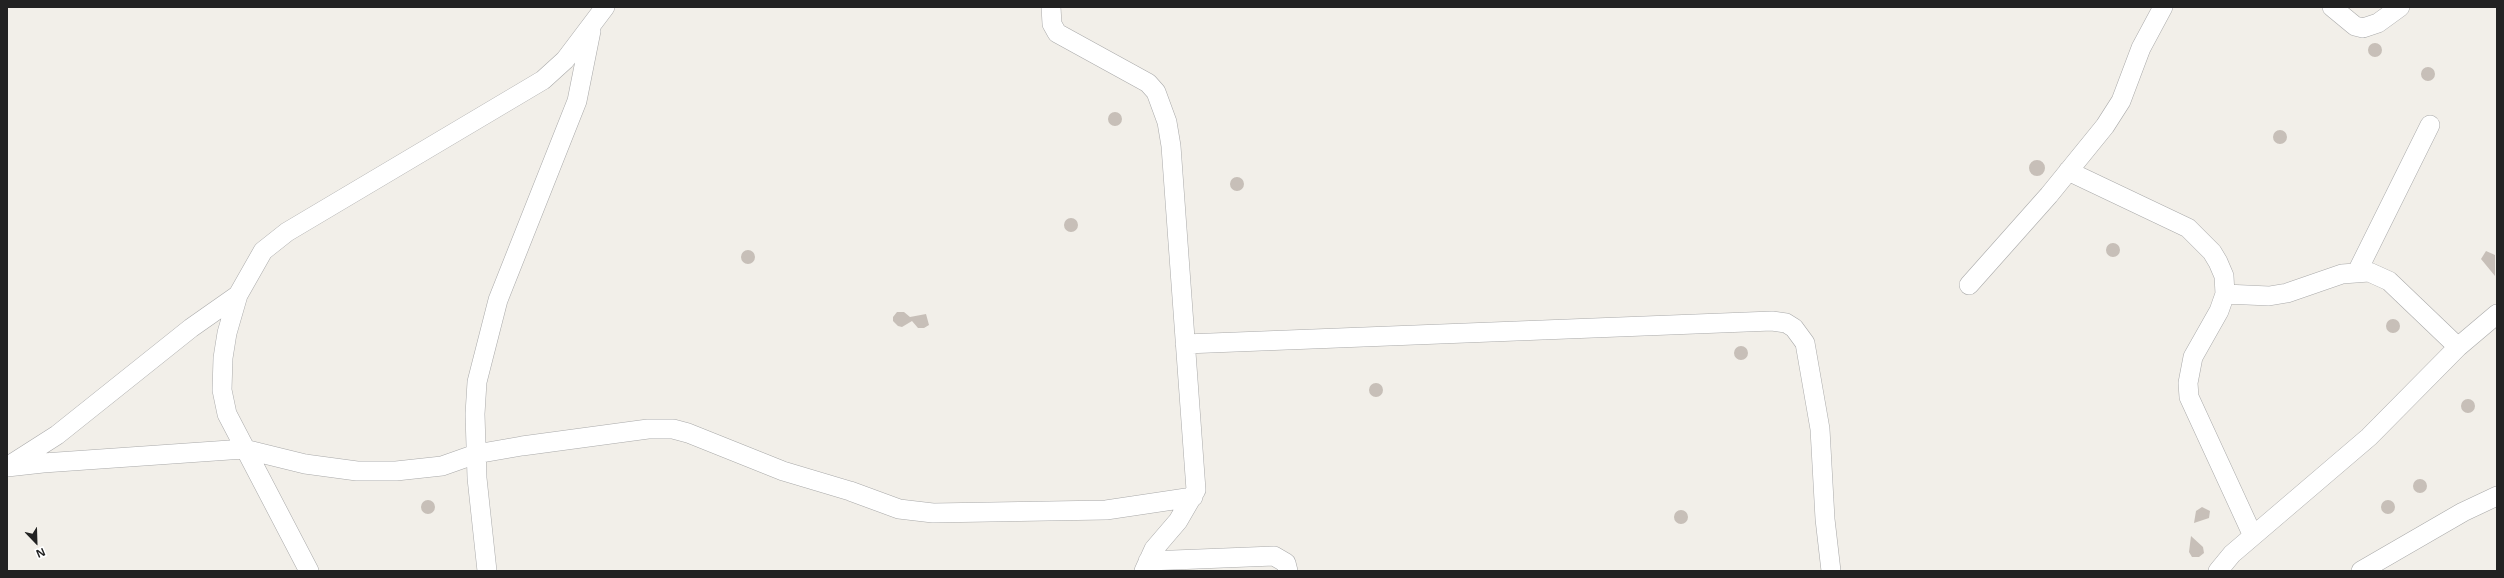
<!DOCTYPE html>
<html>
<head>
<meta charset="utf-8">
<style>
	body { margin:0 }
	#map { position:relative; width:2504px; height:578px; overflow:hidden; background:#f2efe9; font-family:"Noto Sans",sans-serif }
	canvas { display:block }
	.frame { position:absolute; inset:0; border:8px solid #222; pointer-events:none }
	.north { position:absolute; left:16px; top:522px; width:40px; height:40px; -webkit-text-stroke:3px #fff; paint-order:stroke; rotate:157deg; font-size:11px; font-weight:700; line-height:16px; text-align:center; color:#222 }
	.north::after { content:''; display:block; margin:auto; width:14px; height:18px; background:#222; clip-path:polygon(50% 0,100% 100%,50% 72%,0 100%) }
</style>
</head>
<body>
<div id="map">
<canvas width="2504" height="578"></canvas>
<div class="frame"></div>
<div class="north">N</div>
</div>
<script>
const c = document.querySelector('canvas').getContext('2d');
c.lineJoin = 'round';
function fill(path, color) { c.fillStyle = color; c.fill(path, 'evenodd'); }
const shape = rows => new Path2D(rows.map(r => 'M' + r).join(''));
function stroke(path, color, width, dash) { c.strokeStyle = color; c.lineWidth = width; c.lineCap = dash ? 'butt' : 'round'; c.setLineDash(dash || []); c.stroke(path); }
const building = shape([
	'2368 50a7 7 0 1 1 14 0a7 7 0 1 1-14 0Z',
	'2421 74a7 7 0 1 1 14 0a7 7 0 1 1-14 0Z',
	'1108 119a7 7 0 1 1 14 0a7 7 0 1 1-14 0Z',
	'2273 137a7 7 0 1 1 14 0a7 7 0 1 1-14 0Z',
	'2029 168a8 8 0 1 1 16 0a8 8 0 1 1-16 0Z',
	'1230 184a7 7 0 1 1 14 0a7 7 0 1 1-14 0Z',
	'1064 225a7 7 0 1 1 14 0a7 7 0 1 1-14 0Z',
	'2106 250a7 7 0 1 1 14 0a7 7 0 1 1-14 0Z',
	'741 257a7 7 0 1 1 14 0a7 7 0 1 1-14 0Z',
	[2486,251,2495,255,2495,276,2481,259],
	[897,312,904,312,910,317,926,314,929,325,924,328,918,328,912,321,902,327,898,326,893,321,893,317],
	'2386 326a7 7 0 1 1 14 0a7 7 0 1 1-14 0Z',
	'1734 353a7 7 0 1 1 14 0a7 7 0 1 1-14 0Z',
	'1369 390a7 7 0 1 1 14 0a7 7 0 1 1-14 0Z',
	'2461 406a7 7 0 1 1 14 0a7 7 0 1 1-14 0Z',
	'2413 486a7 7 0 1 1 14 0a7 7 0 1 1-14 0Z',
	'2381 507a7 7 0 1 1 14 0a7 7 0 1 1-14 0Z',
	'421 507a7 7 0 1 1 14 0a7 7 0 1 1-14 0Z',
	[2202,507,2210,511,2209,518,2194,523,2196,511],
	'1674 517a7 7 0 1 1 14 0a7 7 0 1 1-14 0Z',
	[2191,536,2203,547,2204,553,2199,557,2192,557,2189,552]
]);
const minor = shape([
	[1051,7,1052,24,1057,33,1148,83,1156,92,1167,122,1171,146,1196,490,1178,521,1154,549,1144,571],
	[2332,7,2355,26,2363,28,2378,23,2400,7],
	[2068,171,2188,228,2212,252,2218,262,2224,276,2225,294,2219,311,2193,357,2188,383,2189,397,2253,536],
	[2357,272,2430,125],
	[1969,285,2049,195,2105,126,2121,101,2141,48,2163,7],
	[2225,294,2269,296,2287,293,2342,274,2369,272,2389,281,2458,347],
	[1185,344,1772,321,1786,323,1794,328,1805,343,1820,429,1825,519,1831,571],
	[10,465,57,435,191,328,238,295],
	[7,467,43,463,244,449,305,464,357,471,396,471,442,466,476,454,522,446,648,429,673,429,688,433,783,471,850,491,899,509,933,513,1106,510,1193,497],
	[1148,561,1274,556,1286,563,1288,571],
	[309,571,227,414,222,390,223,358,227,333,238,295,263,251,287,232,543,80,565,60,605,7],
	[487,571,477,478,475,414,477,382,498,300,577,101,591,31],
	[2218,571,2232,554,2369,437,2458,347,2497,314],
	[2361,571,2463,512,2497,496]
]);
fill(building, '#c7bfb8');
stroke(minor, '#a9a9a9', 20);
stroke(minor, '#fff', 19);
</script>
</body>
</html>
